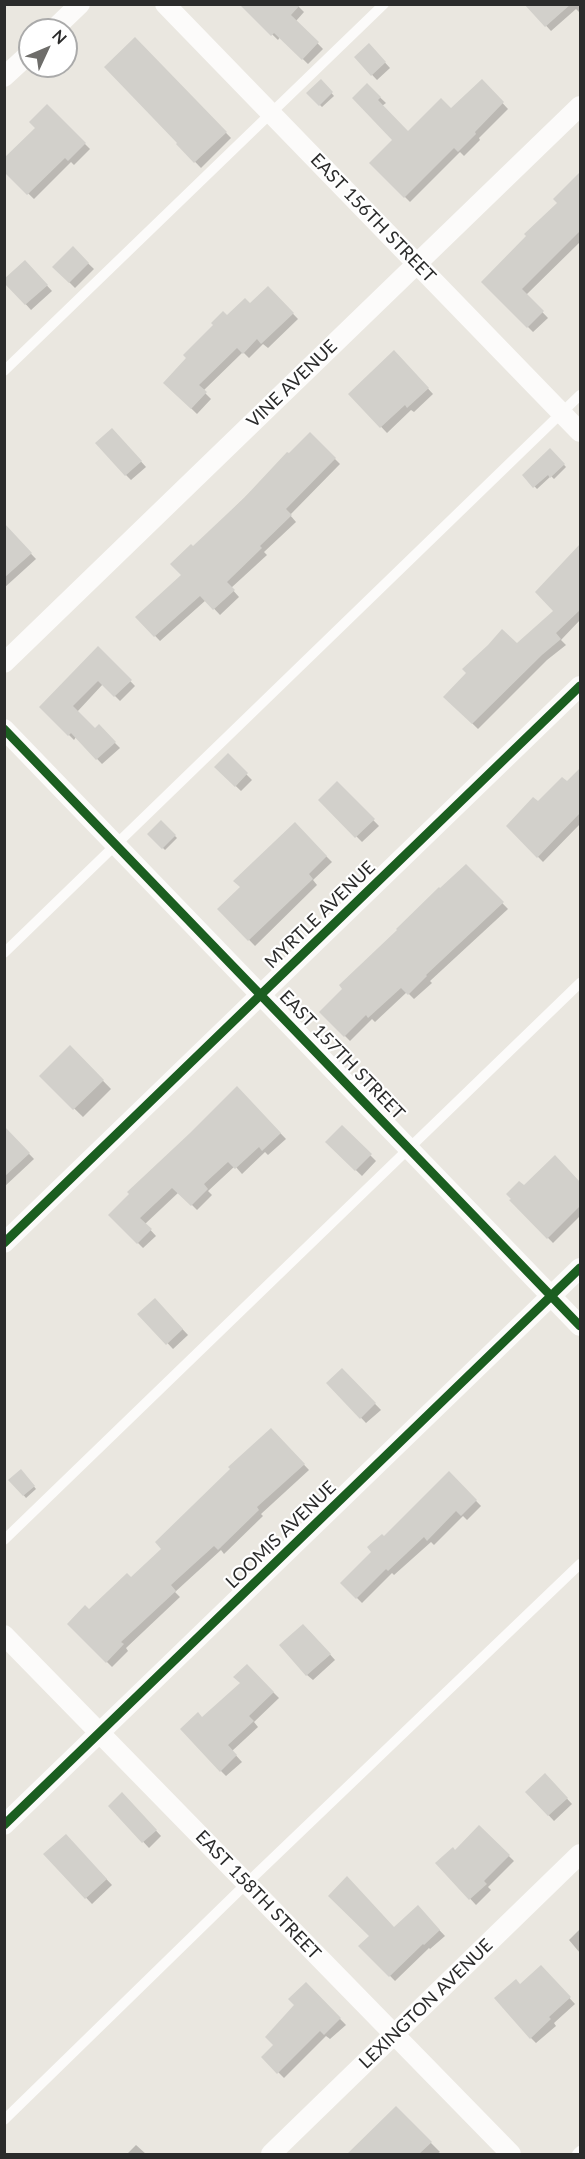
<!DOCTYPE html>
<html>
<head>
<meta charset="utf-8">
<style>
	body { margin:0 }
	#map { position:relative; width:585px; height:2159px; overflow:hidden; background:#eae7e0; font-family:Lato,sans-serif }
	canvas { display:block }
	.frame { position:absolute; inset:0; border:6px solid #2b2b2b; pointer-events:none }
	.north { position:absolute; left:18px; top:18px; width:60px; height:60px; box-sizing:border-box; background:#fff; border:2px solid #aaa; border-radius:50%; rotate:46deg; font-size:16px; font-weight:700; line-height:24px; text-align:center; color:#2b2b2b }
	.north::after { content:''; display:block; margin:auto; width:21px; height:27px; background:#6e6d6a; clip-path:polygon(50% 0,100% 100%,50% 72%,0 100%) }
</style>
</head>
<body>
<div id="map">
<canvas width="585" height="2159"></canvas>
<div class="frame"></div>
<div class="north">N</div>
</div>
<script>
const c = document.querySelector('canvas').getContext('2d');
c.lineJoin = 'round';
function fill(path, color) { c.fillStyle = color; c.fill(path, 'evenodd'); }
const shape = rows => new Path2D(rows.map(r => 'M' + r).join(''));
function stroke(path, color, width, dash) { c.strokeStyle = color; c.lineWidth = width; c.lineCap = dash ? 'butt' : 'round'; c.setLineDash(dash || []); c.stroke(path); }
function drawText(font, color, halo, rows, align = 'center') {
  c.font = font + ' Lato,sans-serif'; c.lineWidth = 4.5; c.setLineDash([]); c.textBaseline = 'middle'; c.strokeStyle = halo; c.fillStyle = color; for (const [text, x, y, turn = 0] of rows) {
    c.save(); c.translate(x, y); c.rotate((+turn || 0) * Math.PI / 180); c.textAlign = isNaN(turn) ? turn : align; if (halo) c.strokeText(text, 0, 0); c.fillText(text, 0, 0); c.restore();
  }
}
const shadow = shape([
	[296,4,304,12,296,21,323,49,308,64,280,37,278,40,247,10],
	[526,4,580,4,580,13,576,9,551,31],
	[135,39,231,138,201,168,178,144,179,143],
	[369,45,390,68,377,80,356,58],
	[321,81,334,96,322,107,308,93],
	[482,81,508,109,479,138,480,140,464,156,460,152,410,202,371,163,394,140,367,85,386,103,382,106,408,133,451,110],
	[47,106,90,149,74,165,71,162,34,199,4,170,37,128],
	[580,173,580,242,526,295,548,318,533,332,483,282,559,203,555,199],
	[73,249,94,269,75,288,54,267],
	[25,262,52,291,31,310,5,281],
	[268,288,298,319,268,348,263,344,249,358,243,352,203,391,211,399,197,414,165,383,215,325,250,305],
	[394,352,433,394,414,412,411,410,387,433,350,394],
	[310,434,340,464,290,515,296,522,264,552,267,555,231,588,239,597,220,615,206,600,160,641,137,617,183,575,193,548],
	[118,436,146,467,131,480,126,475],
	[550,450,566,467,554,479,551,476,537,489,524,475],
	[12,534,36,559,4,588,4,541],
	[577,550,580,553,580,620,561,640,566,645,547,660,478,729,445,697,517,645,555,611],
	[98,648,135,686,120,701,103,684,77,712,95,730,99,727,120,748,102,764,76,737,74,740,41,707],
	[228,756,252,780,241,791,216,767],
	[580,771,580,824,543,862,508,826,567,783],
	[337,783,379,826,362,842,320,800],
	[161,822,177,838,165,850,149,834],
	[294,824,332,862,313,880,317,885,255,946,219,909,242,887],
	[466,866,508,909,430,981,432,983,414,999,407,992,375,1022,372,1019,350,1041,321,1012],
	[70,1047,111,1089,83,1117,41,1076],
	[237,1088,286,1139,268,1155,265,1152,242,1174,235,1166,208,1191,212,1195,197,1210,179,1192,145,1224,156,1236,143,1248,110,1215],
	[342,1127,376,1161,362,1176,327,1142],
	[4,1128,34,1159,4,1187],
	[555,1157,580,1183,580,1216,553,1243,511,1200],
	[155,1300,188,1335,173,1349,140,1314],
	[342,1370,381,1410,366,1423,328,1383],
	[271,1430,309,1470,261,1514,263,1516,224,1554,221,1550,175,1592,180,1597,126,1648,128,1651,112,1667,69,1624,132,1579,163,1549],
	[21,1471,36,1489,26,1498,11,1480],
	[449,1473,481,1506,467,1520,463,1516,434,1545,431,1542,394,1575,392,1573,362,1603,342,1583,373,1552,384,1538],
	[309,1631,335,1660,313,1680,307,1675],
	[247,1666,279,1698,254,1722,258,1727,232,1751,242,1762,226,1776,221,1771,203,1719,242,1683],
	[545,1775,572,1804,554,1821,527,1792],
	[122,1794,161,1836,149,1848,110,1806],
	[479,1827,514,1861,488,1887,491,1890,476,1905,437,1863,456,1852],
	[66,1836,112,1885,92,1904,45,1854],
	[423,1913,445,1936,430,1949,429,1948,395,1981,361,1946],
	[580,1929,580,1953,569,1940],
	[541,1967,575,2004,554,2023,556,2026,536,2043,531,2038,521,1986],
	[306,1984,346,2025,330,2039,326,2036,284,2078,263,2057,275,2045],
	[396,2108,440,2152,437,2154,349,2154],
	[136,2145,146,2154,127,2154]
]);
const building = shape([
	[239,4,301,4,291,15,319,42,302,60,274,33,271,36],
	[524,4,571,4,545,27],
	[135,37,227,132,194,163,176,144,177,143,104,67],
	[369,43,386,62,371,76,354,57],
	[321,79,333,92,319,106,306,93],
	[482,79,504,102,475,132,476,134,458,152,454,148,404,198,369,163,392,140,352,98,367,83,381,97,378,100,408,131,441,98,451,108],
	[47,104,86,143,68,161,65,158,27,195,4,172,4,158,35,128,29,122],
	[580,172,580,231,522,289,544,311,527,328,481,282,526,236,524,234,557,203,553,199],
	[73,246,89,263,69,283,52,267],
	[25,260,48,285,25,305,4,283,4,279],
	[268,286,294,313,261,344,257,339,243,354,237,348,199,385,207,392,191,409,163,383,186,358,183,355,213,325,211,323,223,311,227,315,245,298,250,303],
	[394,350,429,388,407,408,405,405,380,428,348,394],
	[112,428,142,461,125,476,95,443],
	[310,432,336,458,286,509,292,515,260,546,262,548,227,582,235,590,213,610,200,596,154,637,135,617,181,575,170,564,191,544,193,546,244,498,287,452,289,453],
	[550,448,565,464,550,478,548,475,533,488,522,475],
	[4,523,32,553,4,578],
	[580,544,580,610,556,633,561,639,542,655,472,724,443,697,466,673,462,669,488,645,502,629,517,643,553,611,535,592],
	[98,646,132,680,114,697,98,681,73,706,95,728,99,724,116,742,96,760,71,733,68,736,39,707],
	[228,753,248,773,235,787,214,767],
	[580,768,580,813,537,858,506,826,533,797,538,801,562,777,567,781],
	[337,781,375,819,355,838,318,800],
	[161,820,176,835,162,849,147,834],
	[295,822,327,856,309,874,313,879,248,941,217,909,240,887,233,881],
	[466,864,504,902,426,975,427,976,408,995,401,988,368,1018,366,1015,344,1037,319,1012,342,989,339,985,397,930,396,929,439,887,440,888],
	[70,1045,104,1080,73,1110,39,1076],
	[237,1086,281,1133,262,1151,259,1147,235,1169,228,1162,204,1184,208,1189,191,1206,172,1188,140,1218,152,1229,137,1244,108,1215,129,1194,127,1192,190,1133],
	[342,1125,372,1154,355,1171,325,1142],
	[4,1126,30,1153,4,1177],
	[555,1155,580,1182,580,1206,547,1239,509,1200,511,1199,506,1194,519,1181,524,1185],
	[155,1298,183,1329,166,1345,137,1314],
	[342,1368,376,1403,360,1419,326,1383],
	[271,1428,305,1464,257,1507,259,1510,218,1550,214,1546,171,1585,176,1591,121,1642,124,1644,106,1663,67,1624,85,1605,89,1609,127,1573,131,1577,161,1549,155,1542,230,1469,228,1467],
	[21,1469,35,1486,23,1496,8,1480],
	[449,1471,477,1500,461,1516,456,1511,427,1541,424,1537,388,1571,386,1569,356,1599,340,1583,371,1552,367,1547,382,1534,384,1536],
	[303,1624,331,1654,306,1676,279,1645],
	[247,1664,274,1692,249,1716,254,1721,228,1745,237,1755,220,1772,180,1729,198,1712,202,1717,240,1683,233,1677],
	[545,1773,568,1798,548,1816,525,1792],
	[122,1792,157,1830,142,1843,108,1806],
	[479,1825,510,1855,484,1881,487,1884,469,1900,435,1863,453,1847,455,1850],
	[66,1834,107,1879,85,1899,43,1854],
	[347,1876,394,1927,418,1905,440,1930,424,1945,423,1944,389,1977,358,1946,369,1936,328,1896],
	[541,1965,571,1997,549,2017,551,2019,530,2039,494,1998,516,1979,520,1984],
	[306,1982,341,2018,324,2035,320,2031,277,2074,261,2057,273,2045,265,2037,294,2005,288,1999],
	[396,2106,432,2142,419,2154,347,2154]
]);
const service = shape([
	[4,371,384,4],
	[4,953,580,395],
	[4,1540,580,983],
	[4,2120,247,1883,580,1564],
	[577,2154,580,2151]
]);
const minor = shape([
	[165,4,580,432],
	[53,30,80,4],
	[4,77,30,53],
	[4,663,580,106],
	[4,729,580,1326],
	[4,1243,580,686],
	[4,1635,511,2154],
	[4,1825,580,1268],
	[271,2154,580,1854]
]);
const cycleway = shape([
	[4,729,580,1326],
	[4,1243,580,686],
	[4,1825,580,1268]
]);
const streetNames = [
	["EAST 156TH STREET",373,218,46],
	["VINE AVENUE",292,384,-44],
	["MYRTLE AVENUE",320,915,-44],
	["EAST 157TH STREET",342,1055,46],
	["LOOMIS AVENUE",281,1535,-44],
	["EAST 158TH STREET",258,1895,46],
	["LEXINGTON AVENUE",426,2004,-44]
];
fill(shadow, '#0003');
fill(building, '#d2d0cb');
stroke(service, '#fcfbfa', 10);
stroke(minor, '#fcfbfa', 20);
stroke(cycleway, '#1b5e20', 9);
drawText('18px', '#2b2b2b', '#fff', streetNames);
</script>
</body>
</html>
